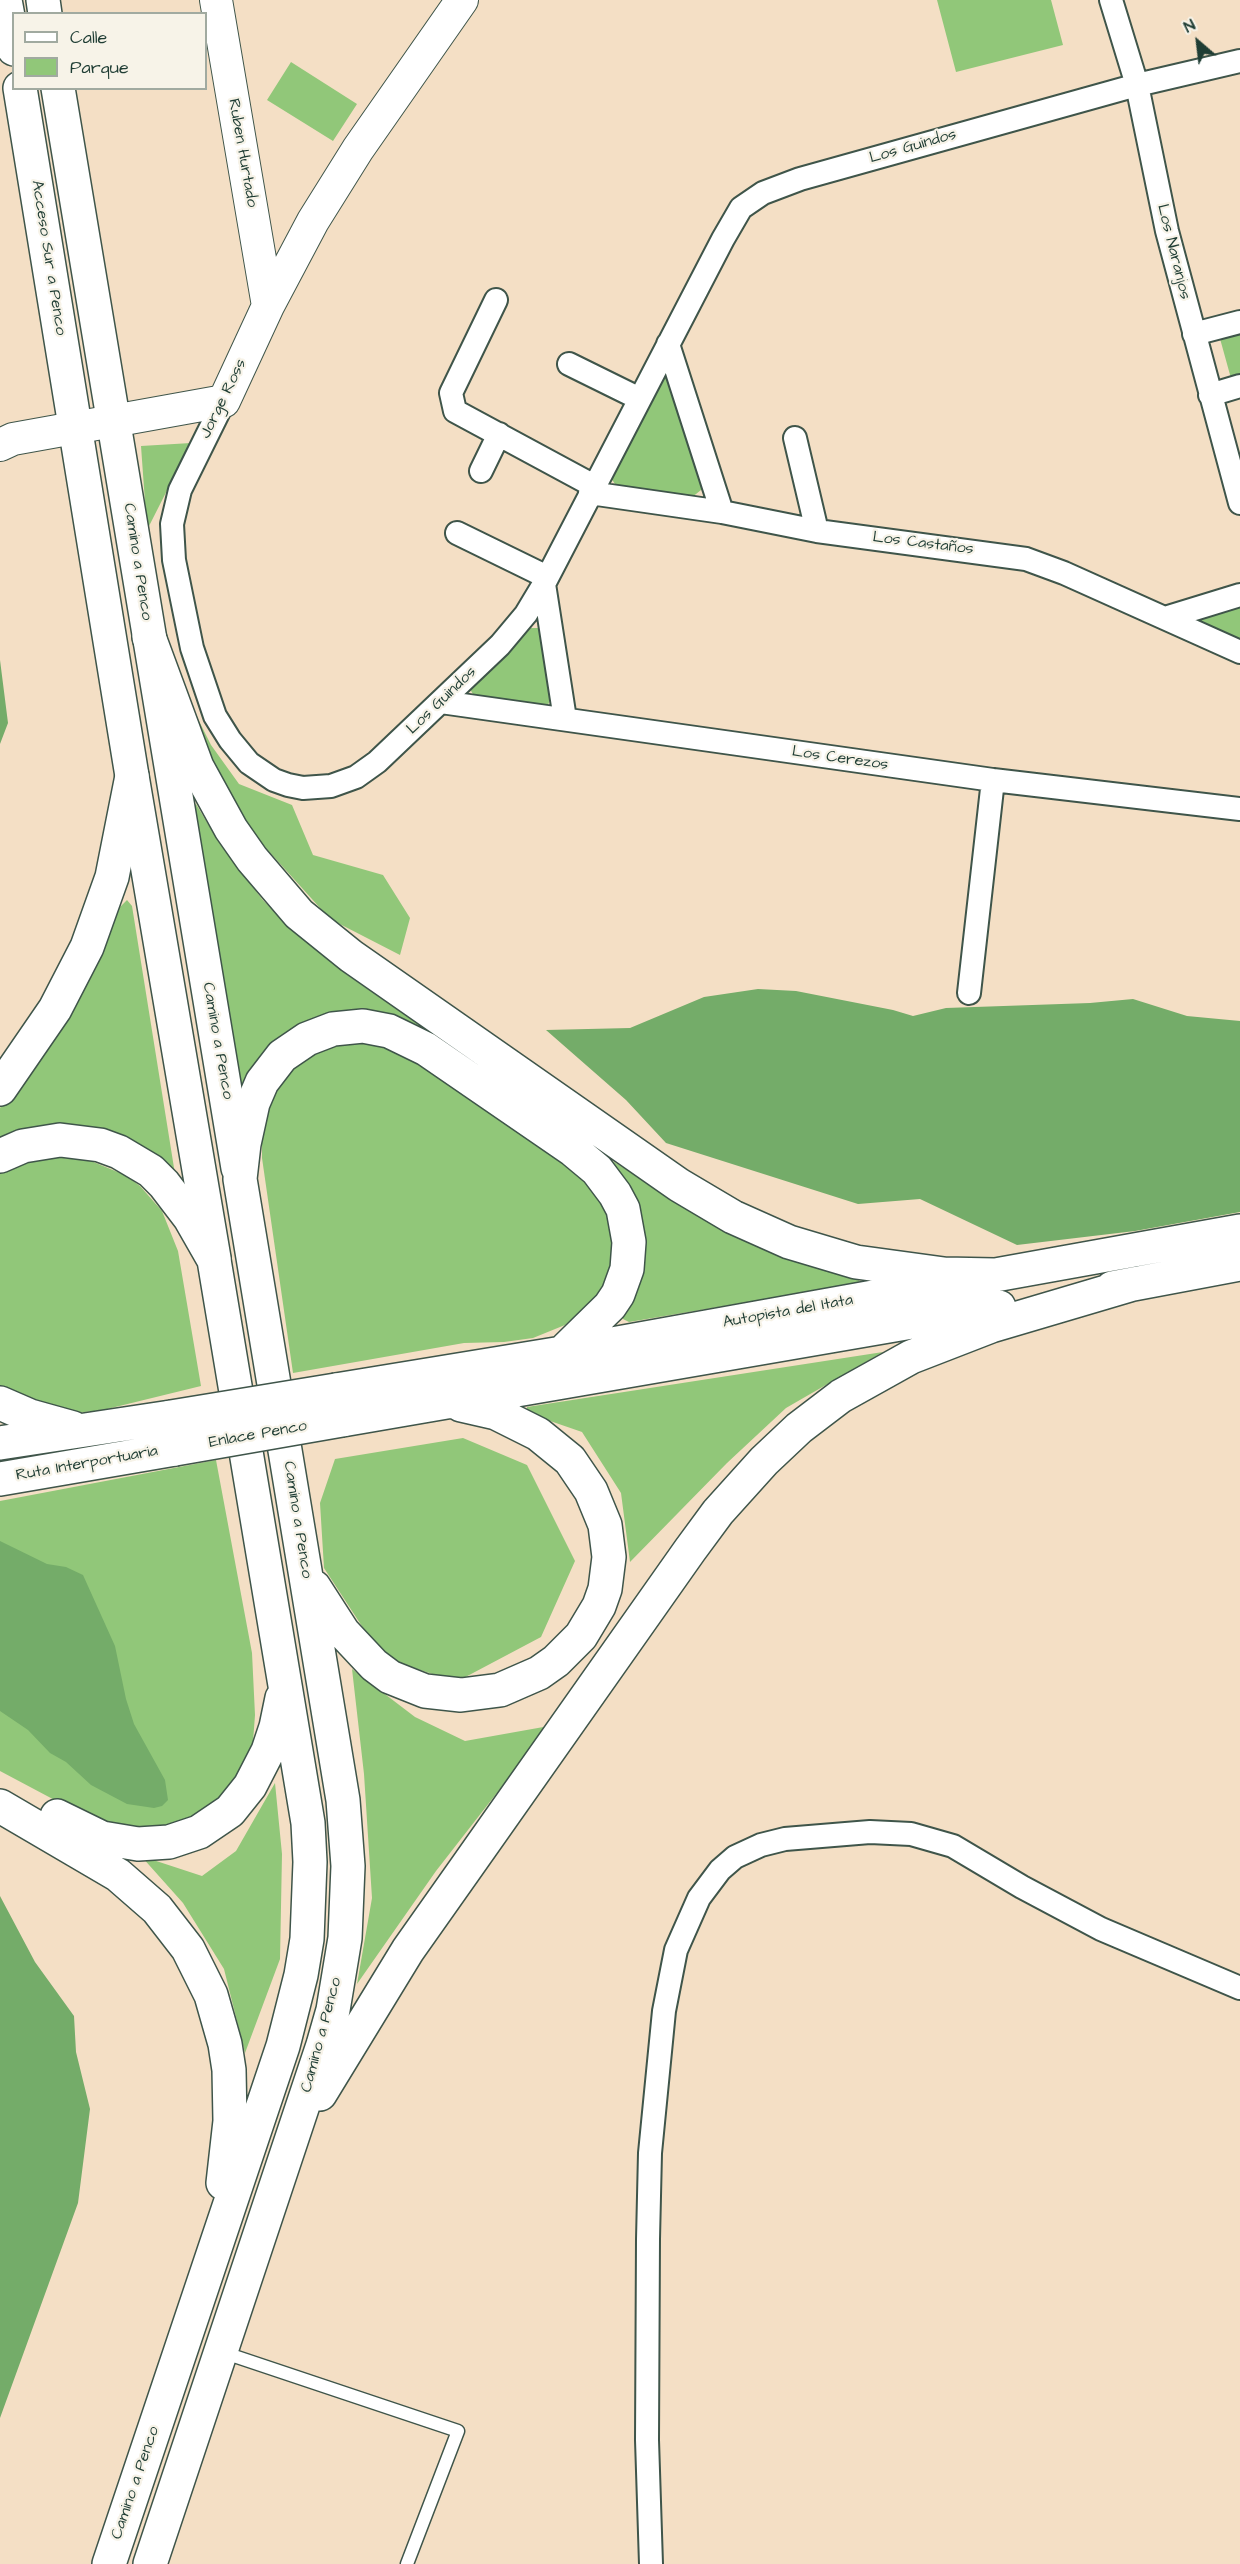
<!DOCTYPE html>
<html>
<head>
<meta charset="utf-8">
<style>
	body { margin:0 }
	#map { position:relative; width:1240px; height:2564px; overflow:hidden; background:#f4dfc5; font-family:"Architects Daughter",sans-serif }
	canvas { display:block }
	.legend { position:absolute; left:12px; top:12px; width:195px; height:78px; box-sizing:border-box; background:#f7f3e8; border:2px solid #a1aaa0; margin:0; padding:8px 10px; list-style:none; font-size:18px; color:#1f3d34 }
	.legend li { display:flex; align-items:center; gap:12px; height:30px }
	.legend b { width:30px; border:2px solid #a1aaa0 }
	.north { position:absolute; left:1168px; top:12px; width:60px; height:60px; -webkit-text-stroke:4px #f7f3e8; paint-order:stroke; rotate:332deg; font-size:16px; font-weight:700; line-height:24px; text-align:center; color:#1f3d34 }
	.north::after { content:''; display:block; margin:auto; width:21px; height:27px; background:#1f3d34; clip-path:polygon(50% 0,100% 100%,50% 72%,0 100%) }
</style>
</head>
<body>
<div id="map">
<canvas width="1240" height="2564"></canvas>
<ul class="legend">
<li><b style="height:8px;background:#fff"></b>Calle</li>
<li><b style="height:16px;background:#91c779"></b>Parque</li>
</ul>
<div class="north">N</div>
</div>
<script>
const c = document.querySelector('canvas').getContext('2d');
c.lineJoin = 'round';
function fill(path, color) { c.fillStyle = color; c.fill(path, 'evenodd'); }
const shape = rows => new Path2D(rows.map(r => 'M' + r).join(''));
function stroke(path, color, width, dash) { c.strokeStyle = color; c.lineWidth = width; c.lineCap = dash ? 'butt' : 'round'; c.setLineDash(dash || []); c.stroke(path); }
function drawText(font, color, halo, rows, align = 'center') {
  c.font = font + ' "Architects Daughter",sans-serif'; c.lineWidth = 4.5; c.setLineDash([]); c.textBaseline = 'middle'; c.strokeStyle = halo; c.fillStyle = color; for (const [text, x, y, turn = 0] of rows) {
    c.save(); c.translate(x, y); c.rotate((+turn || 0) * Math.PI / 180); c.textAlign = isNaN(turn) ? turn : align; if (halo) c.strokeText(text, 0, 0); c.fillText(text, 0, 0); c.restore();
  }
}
const green = shape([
	[937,0,1051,0,1063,45,956,72],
	[291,62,357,104,333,141,267,100],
	[1240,329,1240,380,1232,382,1219,335],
	[662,373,671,373,706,486,691,498,617,487,609,475],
	[191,443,147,530,141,446],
	[1240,605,1240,639,1183,619],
	[531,628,542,628,550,700,546,710,474,696,470,689],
	[187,697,211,745,239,784,292,805,313,855,383,875,410,918,400,955,330,919,236,815,205,760],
	[196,804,220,844,262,899,281,919,346,974,434,1035,430,1038,356,1010,326,1015,242,1097,193,806],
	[127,900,132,906,175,1174,0,1139,0,1108,51,1039,88,983,120,907],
	[322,1042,390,1042,572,1169,595,1191,609,1215,616,1251,602,1294,565,1325,533,1338,504,1342,464,1343,293,1373,262,1158,262,1125,279,1078],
	[55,1157,91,1161,125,1175,140,1186,162,1211,178,1251,201,1386,103,1410,75,1413,0,1389,0,1173,20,1164],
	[611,1160,702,1217,855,1274,861,1283,629,1322,623,1319,607,1164],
	[883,1352,786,1408,727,1463,630,1562,621,1493,582,1432,527,1413,527,1407],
	[463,1438,527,1465,575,1561,541,1637,456,1682,382,1657,324,1568,320,1503,335,1459],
	[216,1460,252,1653,255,1715,253,1742,249,1755,244,1768,220,1798,209,1808,183,1822,150,1830,96,1822,0,1771,0,1501],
	[352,1669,415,1717,465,1741,549,1726,436,1871,357,1984,372,1898,364,1774],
	[275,1783,282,1854,280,1959,245,2053,224,1969,183,1903,141,1856,202,1876,236,1851]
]);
const forest = shape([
	[0,660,8,723,0,744],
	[758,989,796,991,893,1010,913,1016,946,1008,1090,1003,1133,999,1187,1016,1240,1021,1240,1212,1135,1231,1017,1245,920,1199,858,1204,666,1143,626,1100,546,1030,630,1028,704,997],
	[0,1541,47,1564,66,1567,83,1575,115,1646,126,1699,134,1724,165,1780,168,1800,162,1806,154,1808,127,1804,91,1785,66,1762,50,1753,28,1730,0,1711],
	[0,1896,35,1962,74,2016,76,2052,90,2109,78,2203,0,2418]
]);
const lane = shape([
	[222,2352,458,2431,407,2564]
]);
const street = shape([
	[1111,0,1137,85,1167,231,1240,503],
	[496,300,451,393,455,411,594,486],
	[1194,334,1240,322],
	[668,344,722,512],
	[569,364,640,399],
	[1210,395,1240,386],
	[224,401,180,490,172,524,174,560,192,648,215,716,230,740,249,763,274,780,288,785,303,788,331,786,356,777,377,762,500,645,526,614,544,584,723,239,741,208,763,193,800,179,1137,85,1240,61],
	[795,438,817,531],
	[481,471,499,434],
	[590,493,722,512,817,531,1026,559,1064,573,1240,652],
	[457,533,547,577],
	[544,584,565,719],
	[1165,618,1240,595],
	[441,702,993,780,1240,809],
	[969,993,993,780],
	[651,2564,647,2440,648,2239,650,2153,664,2011,676,1950,699,1898,720,1870,735,1857,761,1845,785,1839,870,1832,911,1834,953,1846,1022,1887,1101,1929,1240,1988]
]);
const secondary = shape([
	[216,0,268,306],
	[0,445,13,439,224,401,268,306,313,221,358,149,462,0]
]);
const primary = shape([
	[5,0,14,49],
	[43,0,45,14],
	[20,88,132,776,214,1258],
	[58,88,238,1168]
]);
const highway = shape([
	[149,637,197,767,231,829,252,859,299,914,351,956,679,1185,733,1217,789,1242,856,1262,944,1274,995,1275],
	[0,1089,55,1009,87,947,112,877,132,776],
	[0,1156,23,1146,60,1140,100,1145,119,1152,151,1171,164,1184,190,1218,214,1260,308,1823,310,1862,307,1939,301,1975,283,2046,109,2564],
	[1112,1288,1240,1264],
	[336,1390,562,1353,1240,1231],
	[0,1403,30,1416,73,1428],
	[342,1420,999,1307],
	[0,1443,171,1417],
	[0,1479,175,1449],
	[314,1587,343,1632,374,1665,390,1677,425,1691,461,1695,500,1690,539,1673,556,1661,581,1636,599,1606,605,1589,609,1557,605,1525,591,1491,570,1460,538,1434,496,1413,461,1405],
	[0,1806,118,1875,157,1909,188,1949,211,1995,225,2044,229,2070,230,2121,223,2183],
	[57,1816,102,1838,138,1844,169,1842,199,1832,230,1811,250,1786,268,1751,276,1727,282,1698],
	[320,2094,408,1950,468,1865,690,1550,718,1512,764,1461,799,1428,841,1396,911,1357,991,1326,1133,1284],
	[150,2564,323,2045,333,2010,345,1938,348,1866,343,1800,240,1179,244,1144,253,1103,262,1082,282,1056,307,1039,333,1029,363,1026,389,1031,426,1049,573,1150,597,1170,615,1194,623,1209,629,1242,627,1269,618,1294,610,1306,562,1353]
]);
const highwayBridge = shape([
	[171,1417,336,1390],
	[175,1449,342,1420]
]);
const streetNames = [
	["Los Guindos",913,147,-16],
	["Ruben Hurtado",242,153,80],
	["Los Naranjos",1173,252,76],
	["Acceso Sur a Penco",48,258,81],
	["Jorge Ross",224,399,-64],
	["Los Castaños",923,544,7],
	["Camino a Penco",137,562,81],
	["Los Guindos",442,701,-44],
	["Los Cerezos",840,759,8],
	["Camino a Penco",217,1041,80],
	["Autopista del Itata",788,1312,-10],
	["Enlace Penco",258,1435,-10],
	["Ruta Interportuaria",87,1464,-10],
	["Camino a Penco",297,1520,81],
	["Camino a Penco",322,2035,-75],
	["Camino a Penco",136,2483,-71]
];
fill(green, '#91c779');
fill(forest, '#74ac69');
stroke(lane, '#3f554a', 15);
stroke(street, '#3f554a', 26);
stroke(secondary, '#3f554a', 34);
stroke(primary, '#3f554a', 36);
stroke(highway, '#3f554a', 36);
stroke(lane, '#fff', 12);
stroke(street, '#fff', 22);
stroke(secondary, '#fff', 32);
stroke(primary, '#fff', 33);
stroke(highway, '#fff', 33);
stroke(highwayBridge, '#3f554a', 36, []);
stroke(highwayBridge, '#fff', 33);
drawText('16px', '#1f3d34', '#f7f3e8', streetNames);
</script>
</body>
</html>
